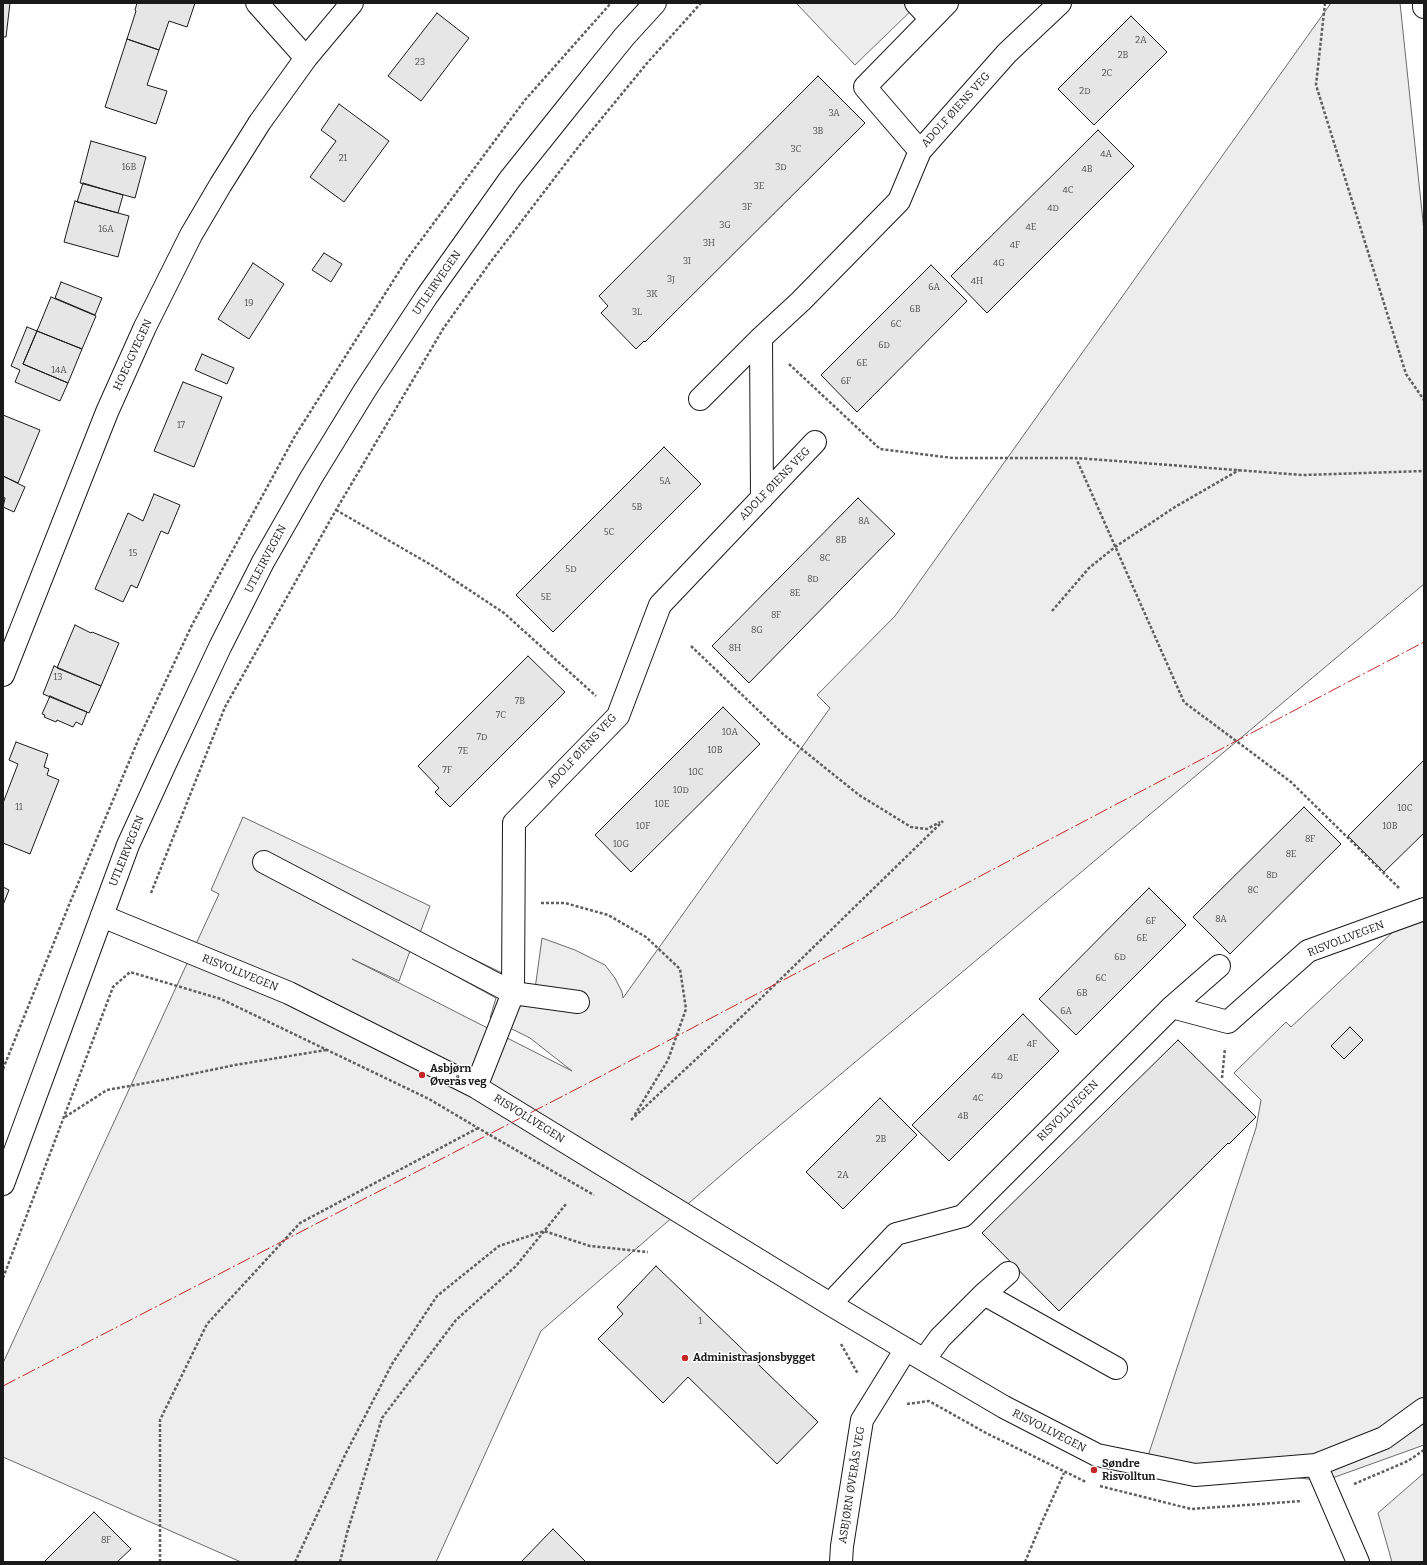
<!DOCTYPE html>
<html>
<head>
<meta charset="utf-8">
<style>
	body { margin:0 }
	#map { position:relative; width:1427px; height:1565px; overflow:hidden; background:#fff; font-family:Bitter,serif }
	canvas { display:block }
	.frame { position:absolute; inset:0; border:4px solid #1a1a1a; pointer-events:none }
</style>
</head>
<body>
<div id="map">
<canvas width="1427" height="1565"></canvas>
<div class="frame"></div>
</div>
<script>
const c = document.querySelector('canvas').getContext('2d');
c.lineJoin = 'round';
function fill(path, color) { c.fillStyle = color; c.fill(path, 'evenodd'); }
const shape = rows => new Path2D(rows.map(r => 'M' + r).join(''));
function stroke(path, color, width, dash) { c.strokeStyle = color; c.lineWidth = width; c.lineCap = dash ? 'butt' : 'round'; c.setLineDash(dash || []); c.stroke(path); }
function drawText(font, color, halo, rows, align = 'center') {
  c.font = font + ' Bitter,serif'; c.lineWidth = 3; c.setLineDash([]); c.textBaseline = 'middle'; c.strokeStyle = halo; c.fillStyle = color; for (const [text, x, y, turn = 0] of rows) {
    c.save(); c.translate(x, y); c.rotate((+turn || 0) * Math.PI / 180); c.textAlign = isNaN(turn) ? turn : align; if (halo) c.strokeText(text, 0, 0); c.fillText(text, 0, 0); c.restore();
  }
}
const built = shape([
	[796,3,919,3,855,65,796,3],
	[1331,3,1400,3,1424,231,1424,584,741,1158,541,1331,436,1562,241,1562,3,1457,3,1363,219,894,211,890,243,817,430,906,420,933,535,989,542,938,575,950,605,965,615,978,622,992,623,998,830,708,817,695,895,616,1331,3],
	[410,951,496,998,490,1018,530,1038,572,1071,352,959,399,981,410,951],
	[1424,903,1424,1445,1324,1481,1147,1459,1256,1128,1261,1100,1234,1073,1286,1022,1291,1027,1424,903],
	[1424,1473,1424,1562,1392,1562,1378,1513,1424,1473]
]);
const building = shape([
	[3,3,10,3,6,37,3,37,3,3],
	[137,3,195,3,187,27,169,21,159,50,127,39,136,11,135,10,137,3],
	[437,13,469,38,421,101,388,76,437,13],
	[1131,16,1167,52,1094,125,1058,89,1131,16],
	[127,39,159,50,147,85,167,91,156,124,105,107,127,39],
	[818,76,865,123,645,342,644,341,636,349,601,313,608,306,599,296,818,76],
	[339,104,389,141,344,202,310,177,336,141,321,130,339,104],
	[1098,130,1134,166,987,313,951,276,1098,130],
	[91,141,146,157,135,198,80,183,91,141],
	[83,183,123,195,118,213,77,202,83,183],
	[75,201,129,216,118,257,64,242,75,201],
	[324,253,342,264,331,282,312,270,324,253],
	[253,263,284,284,249,339,218,319,253,263],
	[931,265,967,301,857,412,821,375,931,265],
	[61,282,102,298,95,315,55,298,61,282],
	[51,297,96,316,82,349,37,331,51,297],
	[27,327,37,331,23,364,68,383,60,401,15,382,20,370,11,366,27,327],
	[37,331,82,349,68,383,23,364,37,331],
	[202,354,234,368,227,384,195,370,202,354],
	[183,382,222,397,194,467,154,451,183,382],
	[3,415,40,430,18,483,3,476,3,415],
	[664,447,701,484,553,632,516,595,664,447],
	[3,476,25,487,14,512,3,507,5,498,3,497,3,476],
	[154,494,180,505,168,534,161,531,137,588,131,585,123,602,95,589,128,513,143,521,154,494],
	[858,498,895,534,749,683,712,646,858,498],
	[75,625,91,633,92,632,119,643,101,686,57,668,75,625],
	[528,656,565,692,450,807,435,792,439,788,418,766,528,656],
	[54,666,101,686,89,713,43,694,54,666],
	[50,696,87,712,82,725,76,722,73,727,57,720,56,722,44,717,45,715,42,714,50,696],
	[723,707,760,744,631,872,595,835,723,707],
	[16,742,48,754,44,767,49,769,47,775,59,780,30,854,3,843,3,803,18,764,9,760,16,742],
	[1424,760,1424,833,1384,872,1348,836,1424,760],
	[1304,807,1341,844,1230,954,1193,917,1304,807],
	[3,887,9,890,3,905,3,887],
	[1149,888,1186,925,1076,1035,1039,999,1149,888],
	[1023,1014,1059,1051,949,1161,912,1125,1023,1014],
	[1350,1027,1363,1040,1344,1059,1331,1046,1350,1027],
	[1178,1040,1256,1117,1229,1144,1228,1143,1059,1311,982,1233,1178,1040],
	[880,1098,917,1135,843,1209,806,1172,880,1098],
	[656,1266,818,1422,777,1464,688,1377,663,1403,598,1339,623,1314,617,1307,656,1266],
	[94,1512,131,1549,117,1562,44,1562,94,1512],
	[553,1529,586,1562,521,1562,553,1529]
]);
const path = shape([
	[1325,3,1316,85,1406,374,1424,400],
	[789,364,880,449,953,458,1076,458],
	[336,510,433,566,504,613,596,696],
	[1052,611,1089,568,1115,547,1175,507,1239,470],
	[691,646,783,734,859,795,911,827,927,829,940,822],
	[1399,888,1291,782,1184,702,1076,458,1303,475,1424,471],
	[151,893,225,707,336,510,443,329,489,264,579,146,648,62,701,3],
	[541,903,565,903,608,915,646,937,680,969,686,1009,668,1060,634,1116],
	[3,1069,69,905,139,738,192,625,295,436,407,259,525,100,611,3],
	[1222,1078,1225,1048],
	[65,1117,107,1090,168,1079,235,1065,326,1050],
	[631,1120,754,1005,943,821],
	[3,1278,113,987,130,972,221,999,429,1099,478,1128,594,1195],
	[841,1344,858,1374],
	[907,1404,929,1401,986,1433,1086,1482],
	[1354,1484,1408,1461,1424,1450],
	[1100,1486,1191,1509,1302,1501],
	[160,1562,160,1420,207,1324,300,1223,478,1128],
	[295,1562,345,1455,392,1364,437,1296,499,1246,544,1231,590,1246,648,1252],
	[340,1562,347,1533,382,1418,456,1320,516,1266,566,1204],
	[1025,1562,1041,1524,1064,1473]
]);
const minor = shape([
	[257,3,306,58],
	[916,3,931,19],
	[1424,3,1424,7],
	[920,151,865,87,947,3],
	[761,338,762,498],
	[700,399,761,338,801,301,899,201,920,151,1007,53,1060,3],
	[3,675,107,412,145,327,191,235,221,184,260,122,306,58,352,3],
	[264,862,513,993,578,1002],
	[102,916,289,993,476,1087,830,1304,924,1360,1004,1407,1097,1455,1195,1475,1316,1465,1384,1438,1424,1409],
	[1172,1007,1219,966],
	[476,1087,513,993,514,823,618,716,660,605,815,442],
	[984,1294,1116,1368],
	[830,1304,896,1234,963,1216,1172,1007,1228,1022,1308,951,1424,909],
	[924,1360,940,1338,984,1294,1008,1273],
	[1316,1465,1358,1562],
	[841,1562,842,1546,862,1420,906,1349]
]);
const major = shape([
	[3,1184,128,845,166,762,220,647,263,562,311,478,365,390,427,296,510,179,570,104,624,37,655,3]
]);
const power = shape([
	[3,1386,588,1083,1424,642]
]);
const markers = [
	[422,1075,4,"#c62828"],
	[685,1358,4,"#c62828"],
	[1094,1470,4,"#c62828"]
];
const numberNames = [
	["2A",1141,40],
	["2B",1123,55],
	["23",420,62],
	["2C",1107,73],
	["2D",1085,91],
	["3A",834,113],
	["3B",818,131],
	["3C",796,149],
	["4A",1106,154],
	["21",343,158],
	["16B",129,167],
	["3D",781,167],
	["4B",1087,169],
	["3E",759,186],
	["4C",1068,190],
	["3F",747,207],
	["4D",1053,208],
	["3G",725,225],
	["4E",1031,227],
	["16A",106,229],
	["3H",709,243],
	["4F",1015,245],
	["3I",687,261],
	["4G",999,263],
	["3J",671,279],
	["4H",977,281],
	["6A",934,287],
	["3K",652,294],
	["19",249,303],
	["6B",915,309],
	["3L",637,312],
	["6C",896,324],
	["6D",884,345],
	["6E",862,363],
	["14A",59,370],
	["6F",846,381],
	["17",181,425],
	["5A",665,481],
	["5B",637,507],
	["8A",864,521],
	["5C",609,532],
	["8B",841,540],
	["15",133,553],
	["8C",825,558],
	["5D",571,569],
	["8D",813,579],
	["8E",795,593],
	["5E",546,597],
	["8F",776,615],
	["8G",757,630],
	["8H",735,648],
	["13",58,677],
	["7B",520,701],
	["7C",501,715],
	["10A",730,732],
	["7D",482,737],
	["10B",715,750],
	["7E",463,751],
	["7F",447,770],
	["10C",696,772],
	["10D",681,790],
	["10E",662,804],
	["11",19,807],
	["10C",1405,808],
	["10F",643,826],
	["10B",1390,826],
	["8F",1310,839],
	["10G",621,844],
	["8E",1291,854],
	["8D",1272,875],
	["8C",1253,890],
	["8A",1221,919],
	["6F",1151,921],
	["6E",1142,938],
	["6D",1120,957],
	["6C",1101,978],
	["6B",1082,993],
	["6A",1066,1011],
	["4F",1032,1044],
	["4E",1013,1058],
	["4D",997,1076],
	["4C",978,1098],
	["4B",963,1116],
	["2B",881,1139],
	["2A",843,1175],
	["1",700,1321],
	["8F",106,1540]
];
const streetNames = [
	["ADOLF ØIENS VEG",956,110,-48],
	["UTLEIRVEGEN",437,283,-55],
	["HOEGGVEGEN",133,355,-65],
	["ADOLF ØIENS VEG",775,484,-46],
	["UTLEIRVEGEN",266,559,-62],
	["ADOLF ØIENS VEG",582,751,-47],
	["UTLEIRVEGEN",127,851,-68],
	["RISVOLLVEGEN",1346,939,-21],
	["RISVOLLVEGEN",240,973,22],
	["RISVOLLVEGEN",1068,1111,-45],
	["RISVOLLVEGEN",529,1119,32],
	["RISVOLLVEGEN",1049,1431,27],
	["ASBJØRN ØVERÅS VEG",852,1485,-81]
];
const poiNames = [
	["Asbjørn",430,1069],
	["Øverås veg",430,1082],
	["Administrasjonsbygget",693,1358],
	["Søndre",1102,1464],
	["Risvolltun",1102,1477]
];
fill(built, '#ededed');
stroke(built, '#6a6a6a', 1);
fill(building, '#e6e6e6');
stroke(building, '#1a1a1a', 1);
stroke(minor, '#1a1a1a', 24);
stroke(major, '#1a1a1a', 24);
stroke(path, '#5f5f5f', 2.5, [3, 2]);
stroke(minor, '#fff', 22);
stroke(major, '#fff', 22);
stroke(power, '#c62828', 1, [14, 3, 2, 3]);
for (const [x, y, r, color] of markers) { const dot = new Path2D(); dot.arc(x, y, r, 0, 2 * Math.PI); c.fillStyle = color; c.fill(dot); stroke(dot, '#fff', 1.5); }
drawText('9px', '#4d4d4d', null, numberNames);
drawText('11px', '#1a1a1a', '#fff', streetNames);
drawText('bold 11px', '#1a1a1a', '#fff', poiNames, 'left');
</script>
</body>
</html>
